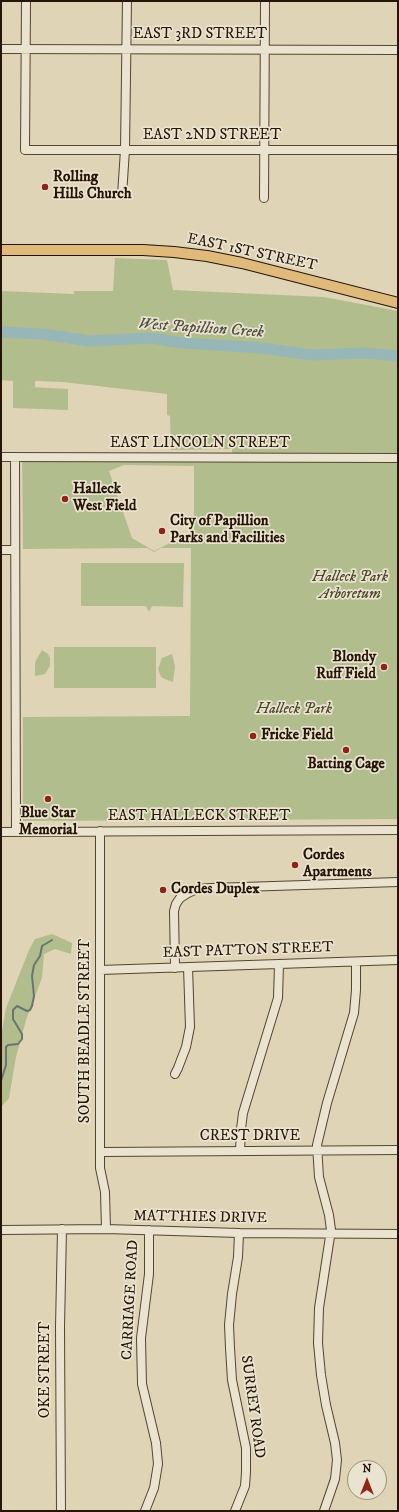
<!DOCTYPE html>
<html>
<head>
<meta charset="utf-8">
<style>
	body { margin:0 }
	#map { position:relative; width:399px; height:1512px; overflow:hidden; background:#dfd4b6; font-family:"IM FELL DW Pica",serif }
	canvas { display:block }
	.frame { position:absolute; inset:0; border:2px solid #251502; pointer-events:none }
	.north { position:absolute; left:347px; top:1460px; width:40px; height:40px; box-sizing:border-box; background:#eae3d0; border:1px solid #9b917e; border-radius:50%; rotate:0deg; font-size:11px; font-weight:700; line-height:16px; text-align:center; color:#251502 }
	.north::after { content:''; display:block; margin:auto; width:14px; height:18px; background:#8f2418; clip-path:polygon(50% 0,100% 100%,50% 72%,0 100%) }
</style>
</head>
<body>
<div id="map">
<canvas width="399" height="1512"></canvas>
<div class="frame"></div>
<div class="north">N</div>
</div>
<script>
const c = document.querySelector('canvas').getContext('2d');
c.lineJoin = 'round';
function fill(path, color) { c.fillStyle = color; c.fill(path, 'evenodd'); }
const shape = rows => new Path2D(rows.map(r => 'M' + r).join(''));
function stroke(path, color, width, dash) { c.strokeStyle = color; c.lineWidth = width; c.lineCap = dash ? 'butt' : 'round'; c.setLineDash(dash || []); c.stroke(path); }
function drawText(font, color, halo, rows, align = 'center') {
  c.font = font + ' "IM FELL DW Pica",serif'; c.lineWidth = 3.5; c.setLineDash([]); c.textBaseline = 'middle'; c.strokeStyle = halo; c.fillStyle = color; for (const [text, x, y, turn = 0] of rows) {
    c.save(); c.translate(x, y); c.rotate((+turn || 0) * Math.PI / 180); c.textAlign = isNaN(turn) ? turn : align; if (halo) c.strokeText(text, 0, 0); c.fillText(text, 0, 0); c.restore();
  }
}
const green = shape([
	[115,258,167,260,173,290,324,297,398,311,398,819,23,821,23,717,190,716,191,548,161,548,154,552,147,548,23,549,22,453,232,454,232,449,171,450,170,416,167,415,167,394,63,382,35,381,35,387,30,387,68,389,68,410,13,408,13,381,1,380,1,291,74,294,74,291,113,291],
	[124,465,194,466,194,531,154,551,132,538,109,471],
	[81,563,184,563,183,607,152,606,149,612,146,606,81,606],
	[54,647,156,647,156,688,54,688],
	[42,650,48,654,50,658,50,666,45,674,35,676,35,662],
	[172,654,175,666,173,682,165,679,161,677,158,669,162,658],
	[52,934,72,943,71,954,55,949,44,954,42,978,26,1020,16,1057,9,1098,1,1107,1,1037,6,1008,29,950,35,939]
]);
const stream = shape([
	[1,1081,6,1065,6,1047,8,1045,18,1044,22,1039,22,1034,13,1019,13,1010,17,1006,27,1011,30,1010,32,1006,34,996,32,976,34,965,40,956,42,946,52,940]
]);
const river = shape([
	[1,332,43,334,89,341,152,338,182,343,262,348,312,355,365,353,398,356]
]);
const minor = shape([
	[26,1,25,150,398,150],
	[1,49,398,50],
	[122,195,125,150,127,1],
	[264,198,265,1],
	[1,457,398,458],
	[15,457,16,832],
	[1,550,15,550],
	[100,831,100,1168,105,1192,106,1229],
	[1,832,398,830],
	[175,968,174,911,176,904,180,898,188,893,197,889,211,888,398,882],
	[100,970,398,960],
	[175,1074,178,1068,186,1047,190,1027,188,967],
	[240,1151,241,1129,243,1113,278,998,279,965],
	[101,1152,398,1150],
	[1,1230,106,1229,239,1233,398,1234],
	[61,1511,60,1327,62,1229],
	[145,1511,154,1488,158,1464,156,1443,142,1384,141,1338,149,1274,149,1230],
	[235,1511,245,1486,246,1472,246,1448,232,1380,230,1348,229,1325,232,1294,238,1257,239,1233],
	[324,1511,335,1479,337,1460,335,1443,326,1405,321,1375,318,1343,319,1308,331,1230,329,1215,319,1177,317,1145,327,1103,354,1013,356,990,356,962]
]);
const major = shape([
	[1,250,143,250,174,252,207,256,242,263,398,303]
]);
const markers = [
	[45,187,4,"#8f2418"],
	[65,499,4,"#8f2418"],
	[162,531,4,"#8f2418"],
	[384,667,4,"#8f2418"],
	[253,736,4,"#8f2418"],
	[346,750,4,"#8f2418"],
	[48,799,4,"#8f2418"],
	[295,865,4,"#8f2418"],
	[163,890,4,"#8f2418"]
];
const streetNames = [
	["EAST 3RD STREET",200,35],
	["EAST 2ND STREET",212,136],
	["EAST 1ST STREET",252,253,12],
	["EAST LINCOLN STREET",200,444],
	["EAST HALLECK STREET",199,817],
	["EAST PATTON STREET",248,951,-2],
	["SOUTH BEADLE STREET",86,1031,-90],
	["CREST DRIVE",250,1137],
	["MATTHIES DRIVE",200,1218,1],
	["CARRIAGE ROAD",131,1300,-87],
	["OKE STREET",46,1370,-90],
	["SURREY ROAD",252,1407,82]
];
const poiNames = [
	["Rolling",53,178],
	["Hills Church",53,195],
	["Halleck",73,490],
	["West Field",73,507],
	["City of Papillion",170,522],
	["Parks and Facilities",170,539],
	["Blondy",376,658,"right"],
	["Ruff Field",376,675,"right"],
	["Fricke Field",261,736],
	["Batting Cage",346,765,"center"],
	["Blue Star",48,814,"center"],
	["Memorial",48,831,"center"],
	["Cordes",303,856],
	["Apartments",303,873],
	["Cordes Duplex",171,890]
];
const parkNames = [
	["Halleck Park",350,578],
	["Arboretum",350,595],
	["Halleck Park",294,710]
];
const waterNames = [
	["West Papillion Creek",201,329,4]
];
fill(green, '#b2bd8e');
stroke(stream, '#69766f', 2);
stroke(river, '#96b6b7', 11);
stroke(minor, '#54452f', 10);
stroke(major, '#251502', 12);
stroke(minor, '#eae3d0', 8);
stroke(major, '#e0ba7b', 10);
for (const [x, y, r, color] of markers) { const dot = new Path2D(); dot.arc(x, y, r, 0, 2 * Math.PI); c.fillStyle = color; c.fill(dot); stroke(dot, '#eae3d0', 1.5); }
drawText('15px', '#251502', '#eae3d0', streetNames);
drawText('bold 15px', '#251502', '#eae3d0', poiNames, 'left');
drawText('italic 15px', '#4f472c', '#eae3d0', parkNames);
drawText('italic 16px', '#4d4d41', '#eae3d0', waterNames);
</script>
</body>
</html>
